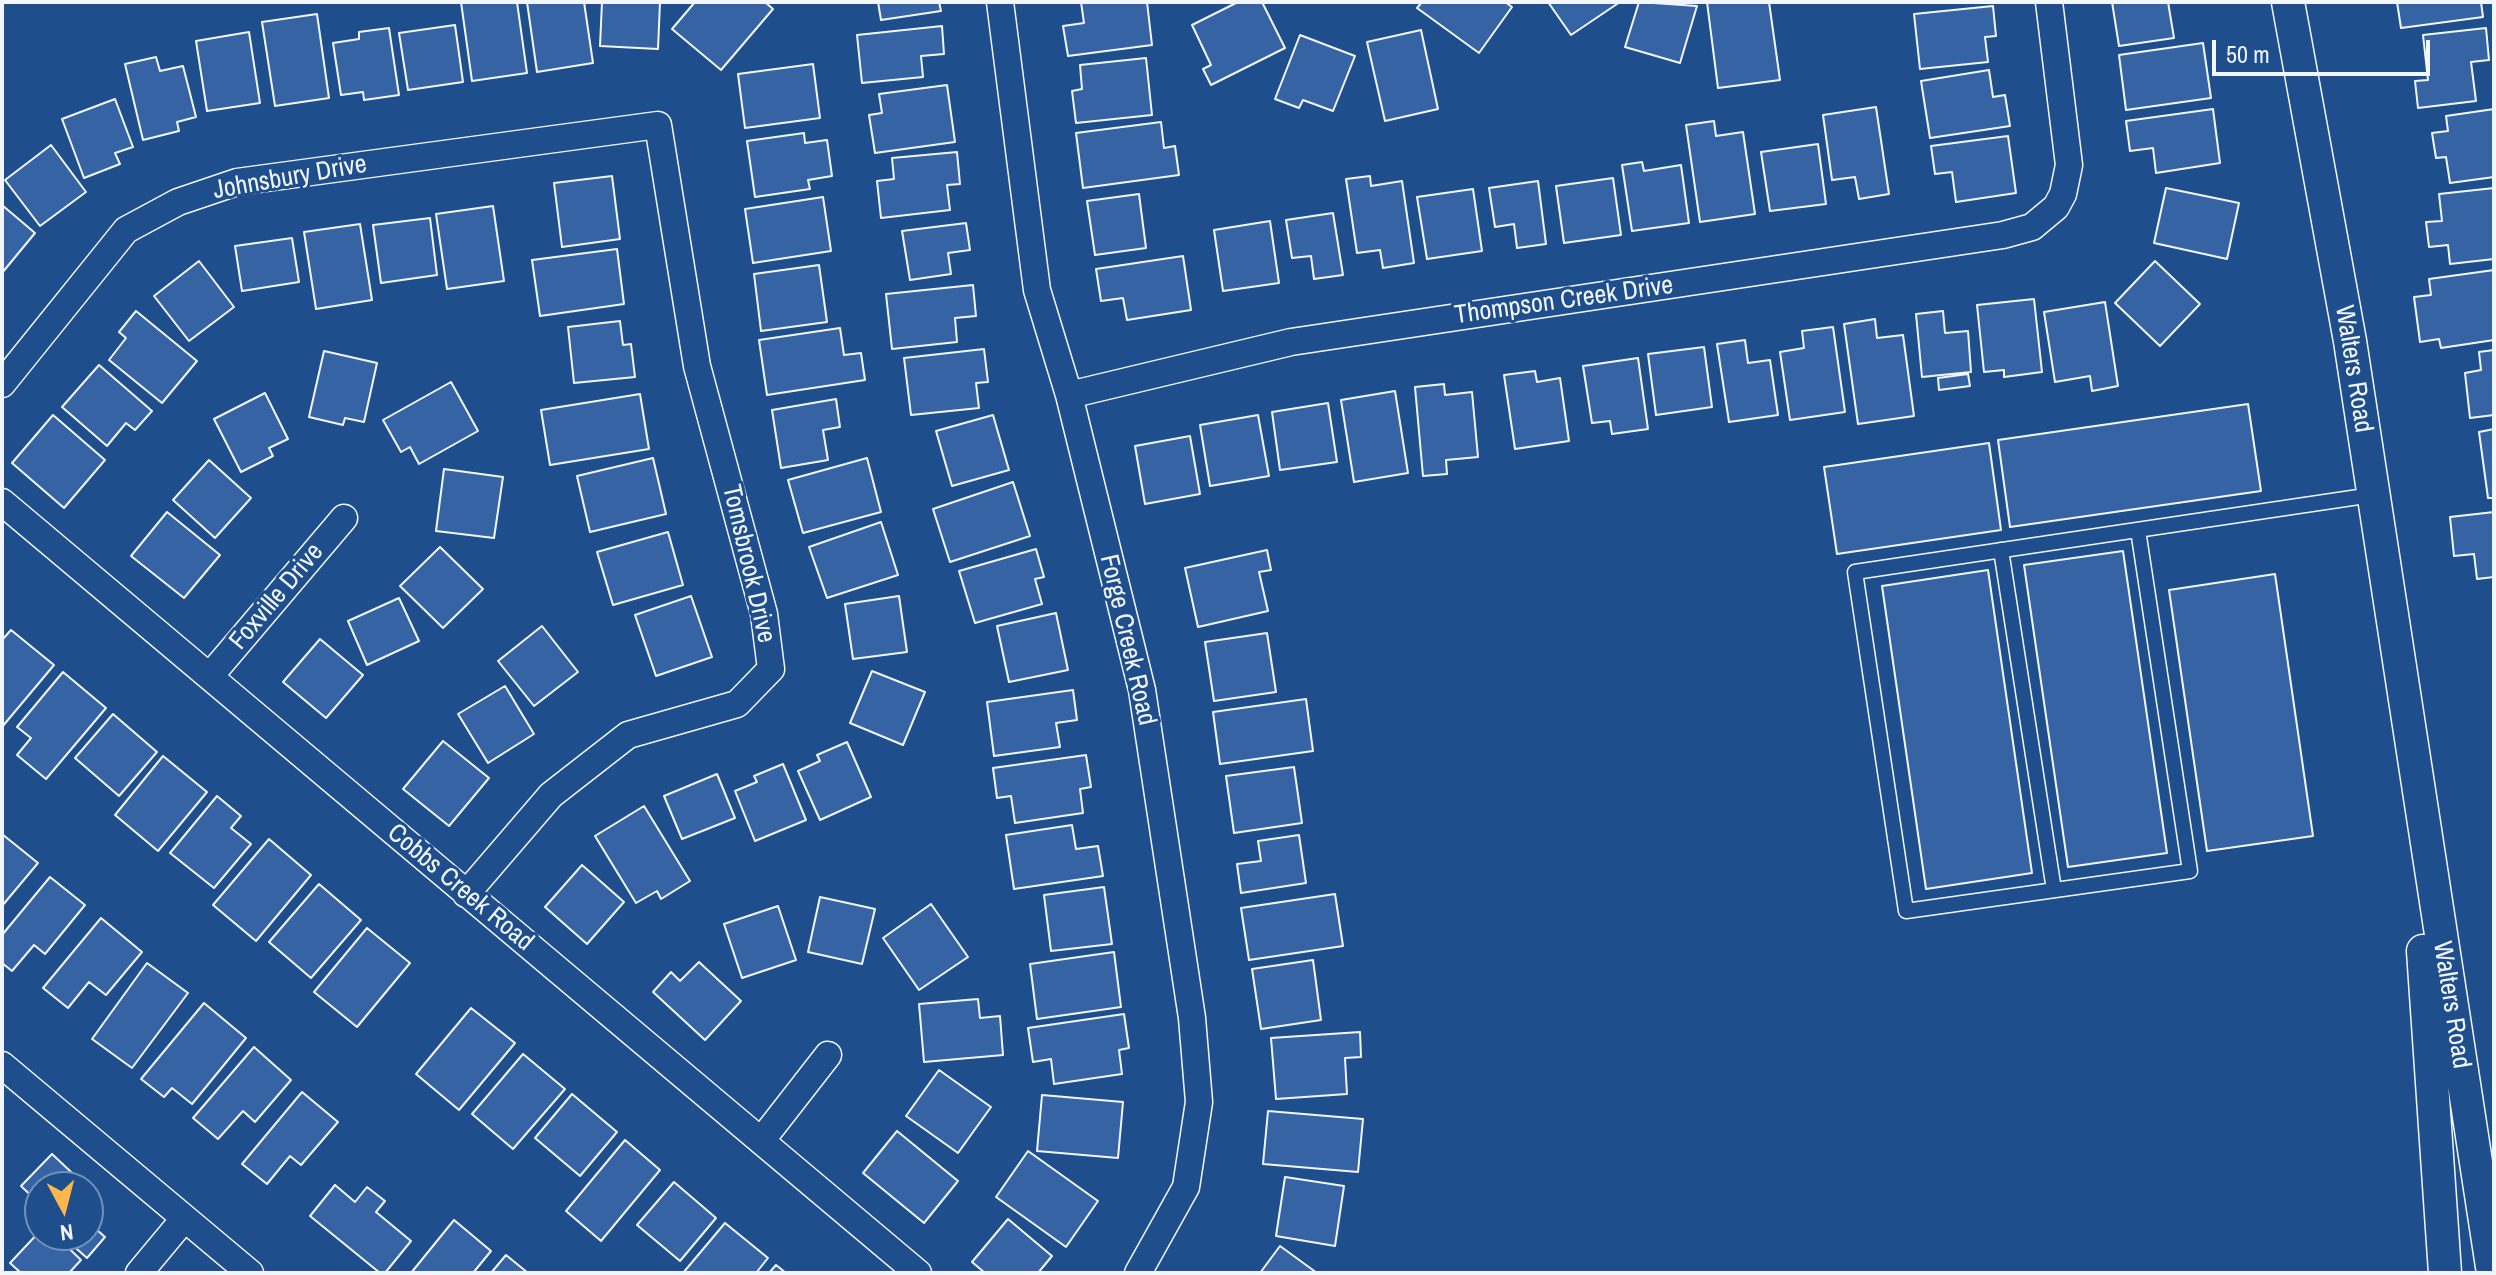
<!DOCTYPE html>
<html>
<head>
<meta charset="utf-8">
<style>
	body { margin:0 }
	#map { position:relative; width:2496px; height:1275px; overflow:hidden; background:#1f4e8c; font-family:"Archivo Narrow",sans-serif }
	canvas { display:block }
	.frame { position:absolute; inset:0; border:4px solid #f2f6ff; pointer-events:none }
	.north { position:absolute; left:24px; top:1171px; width:80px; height:80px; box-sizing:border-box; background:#1f4e8c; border:2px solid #7391ba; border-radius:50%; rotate:173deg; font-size:22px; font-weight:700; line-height:32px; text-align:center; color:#f2f6ff }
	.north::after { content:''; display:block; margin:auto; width:28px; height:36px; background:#ffb74d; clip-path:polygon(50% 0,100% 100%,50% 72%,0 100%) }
	.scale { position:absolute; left:2212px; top:40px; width:218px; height:36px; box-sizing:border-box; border:4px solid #f2f6ff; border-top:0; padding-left:10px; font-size:24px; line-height:28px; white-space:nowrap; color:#f2f6ff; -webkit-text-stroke:6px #1f4e8c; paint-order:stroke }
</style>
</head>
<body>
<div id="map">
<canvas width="2496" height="1275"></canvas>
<div class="frame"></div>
<div class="north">N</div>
<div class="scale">50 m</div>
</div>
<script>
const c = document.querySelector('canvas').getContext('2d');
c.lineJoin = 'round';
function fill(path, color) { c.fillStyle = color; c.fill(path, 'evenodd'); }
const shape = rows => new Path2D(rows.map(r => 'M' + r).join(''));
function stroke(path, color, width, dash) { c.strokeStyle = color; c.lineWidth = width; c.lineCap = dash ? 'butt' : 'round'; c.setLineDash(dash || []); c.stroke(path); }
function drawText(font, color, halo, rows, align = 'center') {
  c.font = font + ' "Archivo Narrow",sans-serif'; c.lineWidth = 6; c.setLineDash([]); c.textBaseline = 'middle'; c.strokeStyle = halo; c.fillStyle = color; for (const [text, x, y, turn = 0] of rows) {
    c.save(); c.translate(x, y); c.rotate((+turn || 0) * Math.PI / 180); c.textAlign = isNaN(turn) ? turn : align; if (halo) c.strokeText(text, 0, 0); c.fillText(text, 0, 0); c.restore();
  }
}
const building = shape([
	[461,2,517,2,527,73,472,81,461,2],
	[527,2,584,2,593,63,537,72,527,2],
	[602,2,660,2,658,49,600,46,602,2],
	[695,2,765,2,773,9,721,70,672,29,695,2],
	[878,2,939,2,941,11,881,20,878,2],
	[1081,2,1147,2,1152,45,1068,56,1063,26,1084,23,1081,2],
	[1238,2,1262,2,1285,48,1211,85,1203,69,1211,65,1192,25,1238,2],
	[1422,2,1505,2,1512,7,1479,53,1417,8,1422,2],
	[1548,2,1620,2,1571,35,1548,2],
	[1639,2,1697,6,1680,63,1625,47,1639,2],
	[1707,2,1769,2,1780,80,1718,88,1707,2],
	[2112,2,2168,2,2174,38,2119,46,2112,2],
	[2397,2,2481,2,2483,17,2401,28,2397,2],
	[1993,6,1996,36,1985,37,1988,62,1920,69,1914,14,1993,6],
	[317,14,329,98,275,106,262,22,317,14],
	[455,25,463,82,408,90,399,33,455,25],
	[942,26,944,54,921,56,923,77,862,83,857,35,942,26],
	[389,28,399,95,364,100,363,92,341,95,333,43,359,39,359,32,389,28],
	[2486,28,2489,60,2471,62,2476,101,2418,108,2415,81,2428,80,2423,35,2486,28],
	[1421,30,1438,109,1385,121,1367,42,1421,30],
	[249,32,260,103,207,111,196,41,249,32],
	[1300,35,1355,56,1333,111,1303,100,1299,108,1275,99,1300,35],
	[2203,43,2211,98,2126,110,2119,55,2203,43],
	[156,57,160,71,183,66,196,117,177,122,179,131,143,140,125,64,156,57],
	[1146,58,1152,115,1076,123,1072,91,1082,89,1080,65,1146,58],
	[813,64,820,118,745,128,738,74,813,64],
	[1989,70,1993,97,2005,95,2010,126,1930,138,1921,81,1989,70],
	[947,85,955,142,875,153,869,115,882,113,879,94,947,85],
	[115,99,133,147,115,153,120,164,84,178,62,119,115,99],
	[1876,107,1889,194,1859,199,1855,177,1832,180,1823,115,1876,107],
	[2213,109,2220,163,2156,173,2153,148,2130,151,2126,121,2213,109],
	[2494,109,2494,177,2450,183,2446,157,2436,158,2432,133,2448,131,2446,116,2494,109],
	[1714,121,1716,136,1743,132,1755,214,1700,222,1686,125,1714,121],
	[1161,122,1164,148,1175,146,1179,175,1083,188,1076,133,1161,122],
	[804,133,805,143,827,140,832,176,808,180,810,189,755,197,747,141,804,133],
	[2008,136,2016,193,1956,202,1952,172,1935,174,1931,146,2008,136],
	[1818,144,1826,204,1770,211,1761,152,1818,144],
	[51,145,86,192,40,226,5,180,51,145],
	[957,152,960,184,947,185,950,210,881,218,877,181,894,179,892,158,957,152],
	[1642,162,1644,171,1681,165,1689,223,1632,231,1622,165,1642,162],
	[612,176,620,239,562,247,554,183,612,176],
	[1370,176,1371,186,1402,181,1414,263,1383,268,1380,250,1357,253,1346,179,1370,176],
	[1613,178,1621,235,1564,243,1556,186,1613,178],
	[1538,181,1546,244,1517,248,1514,224,1495,227,1489,188,1538,181],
	[2166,188,2239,203,2227,259,2154,243,2166,188],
	[2494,188,2494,259,2450,264,2448,245,2429,247,2426,222,2442,221,2439,194,2494,188],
	[1473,189,1482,251,1427,259,1417,197,1473,189],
	[1139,194,1146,248,1095,255,1087,201,1139,194],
	[823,197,831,251,753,263,745,209,823,197],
	[2,205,35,233,2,273,2,205],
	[493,206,504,281,447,289,436,214,493,206],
	[1333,213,1343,275,1314,279,1311,256,1292,258,1286,220,1333,213],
	[430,218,437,275,381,283,373,225,430,218],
	[1270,221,1279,283,1223,291,1214,230,1270,221],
	[966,223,970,250,948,253,951,274,910,280,902,231,966,223],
	[360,224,372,300,316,309,304,232,360,224],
	[292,238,299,282,242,291,235,246,292,238],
	[617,249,624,304,540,316,532,260,617,249],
	[1183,256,1191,310,1127,320,1123,298,1101,301,1096,269,1183,256],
	[199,261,234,307,189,341,154,296,199,261],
	[2155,261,2200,304,2160,346,2115,303,2155,261],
	[819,265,827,322,761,331,754,274,819,265],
	[2494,270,2494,340,2441,348,2439,339,2420,342,2414,297,2431,295,2429,279,2494,270],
	[973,285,976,316,955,318,957,342,892,349,886,294,973,285],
	[2034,299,2042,372,2004,377,2004,370,1984,372,1977,305,2034,299],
	[2105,302,2118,386,2092,391,2090,376,2055,382,2044,312,2105,302],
	[136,311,197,361,162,403,109,360,126,338,119,332,136,311],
	[1943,311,1945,333,1968,331,1971,372,1922,377,1916,314,1943,311],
	[1875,319,1877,338,1903,335,1914,416,1858,424,1844,324,1875,319],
	[620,321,623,345,631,344,635,377,574,383,568,327,620,321],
	[1833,327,1845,412,1790,420,1780,352,1804,348,1802,331,1833,327],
	[840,328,844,355,861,353,865,380,767,395,759,340,840,328],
	[1745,340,1748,363,1770,360,1778,415,1729,422,1717,344,1745,340],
	[1704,347,1712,407,1656,415,1648,354,1704,347],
	[984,349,988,382,976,383,979,408,911,415,904,358,984,349],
	[2494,350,2494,415,2470,418,2465,373,2481,370,2479,352,2494,350],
	[324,351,377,363,364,422,345,418,343,425,309,417,324,351],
	[1638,358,1648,429,1612,434,1610,421,1592,423,1583,366,1638,358],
	[99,365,152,411,135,430,126,423,107,446,62,407,99,365],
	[1535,371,1537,382,1560,378,1569,441,1515,449,1504,375,1535,371],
	[1968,374,1970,386,1939,390,1938,378,1968,374],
	[451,382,478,431,419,464,410,447,401,452,383,420,451,382],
	[1444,384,1445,395,1472,392,1478,457,1446,460,1447,474,1423,476,1415,387,1444,384],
	[1395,391,1408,473,1354,482,1341,400,1395,391],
	[265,393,288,439,269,448,273,456,241,472,214,419,265,393],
	[640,394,649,449,550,465,541,410,640,394],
	[836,399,840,427,823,430,828,460,781,468,772,410,836,399],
	[1328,403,1337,462,1280,470,1272,412,1328,403],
	[2248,404,2261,491,2010,527,1998,440,2248,404],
	[53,415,105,460,64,508,12,463,53,415],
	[993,415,1009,470,952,486,936,431,993,415],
	[1258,415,1269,476,1210,486,1200,425,1258,415],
	[2494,429,2494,498,2488,498,2479,432,2494,429],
	[1190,436,1200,494,1145,504,1135,446,1190,436],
	[1989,443,2001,530,1837,554,1824,467,1989,443],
	[653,458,666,514,590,532,577,476,653,458],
	[867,458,881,512,803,533,788,480,867,458],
	[209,460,251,498,215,538,173,500,209,460],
	[444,469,503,477,494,538,436,531,444,469],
	[1013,482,1030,536,950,562,933,509,1013,482],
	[167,512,220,555,184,598,131,556,167,512],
	[2494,512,2494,577,2477,579,2474,554,2454,556,2450,517,2494,512],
	[881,522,898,575,827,598,809,547,881,522],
	[668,532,683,585,613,605,597,552,668,532],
	[440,547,483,589,443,628,400,586,440,547],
	[1036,549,1044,577,1035,579,1042,604,975,623,959,571,1036,549],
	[1267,550,1271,570,1259,572,1268,611,1198,627,1185,568,1267,550],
	[2123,551,2167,853,2068,867,2024,565,2123,551],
	[1988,570,2032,873,1926,889,1882,586,1988,570],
	[2275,574,2313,836,2207,851,2169,590,2275,574],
	[691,596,712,657,656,676,635,615,691,596],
	[899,596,907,652,853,659,845,604,899,596],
	[399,598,419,641,367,665,348,621,399,598],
	[1056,613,1068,670,1009,682,997,626,1056,613],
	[542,626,578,672,534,706,498,661,542,626],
	[11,630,54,665,2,727,2,640,11,630],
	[1267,633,1276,692,1214,701,1205,642,1267,633],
	[320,639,363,675,326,718,283,682,320,639],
	[872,671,925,692,903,745,850,723,872,671],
	[63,672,106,708,46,779,17,755,31,738,17,727,63,672],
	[505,686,534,734,488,763,458,714,505,686],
	[1073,690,1077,720,1056,723,1060,747,994,756,987,702,1073,690],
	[1306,699,1313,751,1220,764,1213,712,1306,699],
	[113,714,157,752,119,796,75,758,113,714],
	[443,741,489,778,449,826,403,789,443,741],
	[847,742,871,797,820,820,798,771,820,761,817,755,847,742],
	[1086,755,1091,787,1080,789,1083,813,1015,823,1011,796,997,798,993,768,1086,755],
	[163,756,207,792,158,851,115,815,163,756],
	[783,764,806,820,755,841,735,791,757,782,754,776,783,764],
	[1294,767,1302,823,1234,833,1226,776,1294,767],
	[717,774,735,818,682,839,664,796,717,774],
	[217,796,241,816,231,828,251,844,214,888,170,853,217,796],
	[644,806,690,881,661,899,657,891,636,903,595,836,644,806],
	[1072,825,1076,849,1098,846,1103,876,1014,889,1006,835,1072,825],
	[2,834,38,863,2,906,2,834],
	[1299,835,1306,883,1241,893,1237,864,1261,861,1258,841,1299,835],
	[269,839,311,875,256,941,213,905,269,839],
	[582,865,624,902,587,944,545,907,582,865],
	[50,877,85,905,45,954,34,945,12,971,2,963,2,935,50,877],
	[319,884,361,920,311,978,269,942,319,884],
	[1104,887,1112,944,1051,951,1044,895,1104,887],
	[1335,894,1343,946,1249,960,1241,908,1335,894],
	[820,897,875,909,862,964,808,952,820,897],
	[931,904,968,957,919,990,883,938,931,904],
	[778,906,796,960,742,978,724,924,778,906],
	[101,918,142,952,106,995,89,982,68,1008,43,988,101,918],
	[367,928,410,963,357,1027,314,992,367,928],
	[1114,952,1121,1007,1037,1019,1030,964,1114,952],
	[1313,960,1321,1020,1261,1029,1252,969,1313,960],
	[699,962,741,1001,705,1040,653,992,671,972,680,981,699,962],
	[147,963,188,993,132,1068,92,1039,147,963],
	[978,999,980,1018,1000,1016,1003,1055,924,1062,919,1004,978,999],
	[204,1003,246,1038,192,1104,172,1088,164,1097,141,1079,204,1003],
	[471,1008,515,1043,459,1110,416,1074,471,1008],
	[1124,1014,1129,1048,1119,1050,1122,1074,1054,1084,1051,1059,1033,1062,1028,1028,1124,1014],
	[1360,1032,1361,1057,1345,1058,1347,1094,1276,1099,1271,1038,1360,1032],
	[254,1047,291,1080,255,1122,243,1111,218,1139,193,1118,254,1047],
	[523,1054,565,1089,513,1149,472,1114,523,1054],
	[939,1070,991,1107,958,1153,906,1116,939,1070],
	[302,1092,338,1122,301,1165,290,1156,267,1184,242,1164,302,1092],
	[572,1094,617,1132,580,1176,535,1138,572,1094],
	[1042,1095,1123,1102,1118,1158,1037,1151,1042,1095],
	[1268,1111,1363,1119,1358,1172,1263,1164,1268,1111],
	[897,1131,958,1181,924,1223,863,1173,897,1131],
	[625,1140,660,1170,601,1241,566,1211,625,1140],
	[1028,1151,1098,1201,1066,1247,996,1197,1028,1151],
	[52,1154,87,1187,40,1187,40,1204,21,1186,52,1154],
	[1285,1177,1344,1186,1335,1246,1276,1236,1285,1177],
	[674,1182,716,1218,680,1261,637,1225,674,1182],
	[335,1185,355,1202,367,1187,385,1201,376,1212,411,1241,385,1273,380,1273,310,1216,335,1185],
	[1008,1219,1052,1256,1038,1273,985,1273,972,1262,1008,1219],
	[454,1220,491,1251,473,1273,411,1273,454,1220],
	[88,1222,105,1237,87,1258,61,1235,88,1235,88,1222],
	[725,1223,768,1258,756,1273,683,1273,725,1223],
	[40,1231,40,1235,55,1235,81,1260,69,1273,21,1273,10,1263,40,1231],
	[1280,1246,1317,1273,1260,1273,1280,1246],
	[506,1255,528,1273,491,1273,506,1255],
	[776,1265,786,1273,769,1273,776,1265]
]);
const service = shape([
	[2138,530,2190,871,1906,911,1855,572,2372,495],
	[2001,550,2054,890]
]);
const minor = shape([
	[1000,2,1037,290,1069,395,1142,690,1192,1018,1199,1102,1186,1187,1138,1273],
	[2,384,126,230,178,202,237,182,658,125,697,366,764,614,771,669,737,704,628,735,551,795,466,894],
	[1069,395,1291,342,2003,235,2032,227,2056,207,2063,194,2069,165,2049,2],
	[2,502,918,1273],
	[210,676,344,518],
	[2,1065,250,1273],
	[761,1141,828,1055],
	[139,1273,184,1219]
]);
const tertiary = shape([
	[2288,2,2350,341,2493,1273],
	[2423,951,2445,1273]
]);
const streetNames = [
	["Johnsbury Drive",290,178,-10],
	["Thompson Creek Drive",1564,301,-8],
	["Walters Road",2353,369,81],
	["Tomsbrook Drive",748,564,77],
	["Foxville Drive",277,597,-50],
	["Forge Creek Road",1127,640,77],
	["Cobbs Creek Road",460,888,40],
	["Walters Road",2451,1005,81]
];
fill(building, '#3563a3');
stroke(building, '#f2f6ff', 2);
stroke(service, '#f2f6ff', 17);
stroke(minor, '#f2f6ff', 29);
stroke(tertiary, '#f2f6ff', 35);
stroke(service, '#1f4e8c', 14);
stroke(minor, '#1f4e8c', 26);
stroke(tertiary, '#1f4e8c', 32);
drawText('26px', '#f2f6ff', '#1f4e8c', streetNames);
</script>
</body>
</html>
